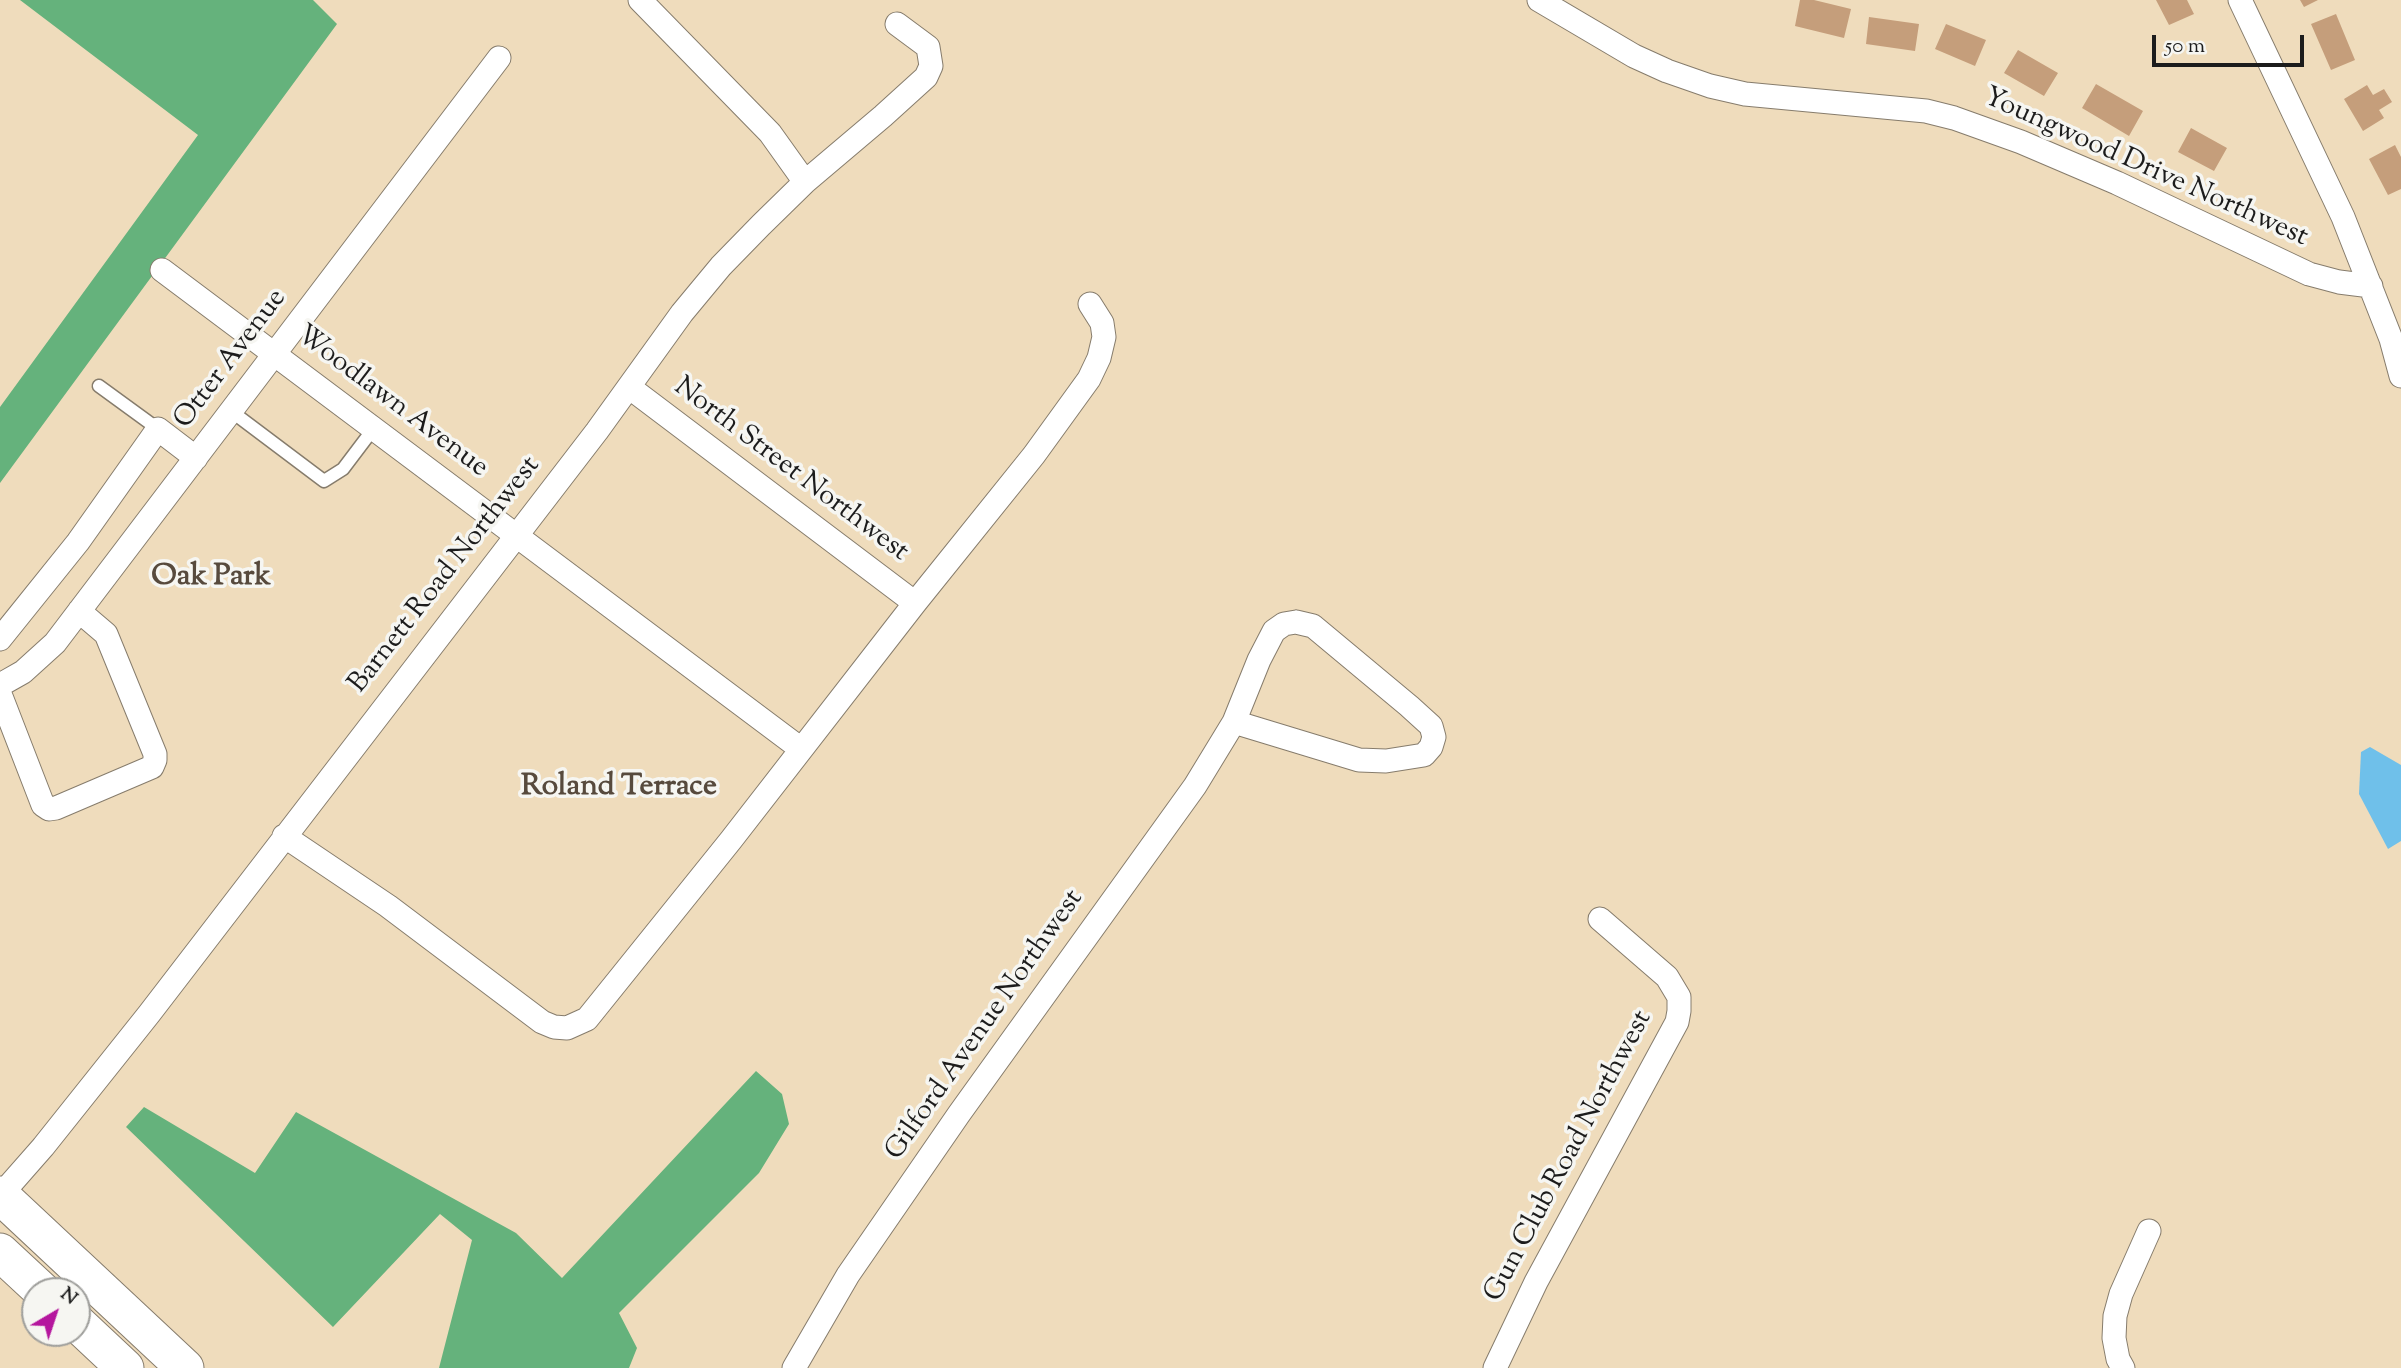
<!DOCTYPE html>
<html>
<head>
<meta charset="utf-8">
<style>
	body { margin:0 }
	#map { position:relative; width:2401px; height:1368px; overflow:hidden; background:#efdcbc; font-family:"Sorts Mill Goudy",serif }
	canvas { display:block }
	.north { position:absolute; left:21px; top:1277px; width:70px; height:70px; box-sizing:border-box; background:#f6f6f2; border:2px solid #9f9f9c; border-radius:50%; rotate:39deg; font-size:19px; font-weight:700; line-height:28px; text-align:center; color:#1c1c1c }
	.north::after { content:''; display:block; margin:auto; width:24px; height:32px; background:#b5179e; clip-path:polygon(50% 0,100% 100%,50% 72%,0 100%) }
	.scale { position:absolute; left:2152px; top:35px; width:152px; height:32px; box-sizing:border-box; border:4px solid #1c1c1c; border-top:0; padding-left:9px; font-size:21px; line-height:24px; white-space:nowrap; color:#1c1c1c; -webkit-text-stroke:5px #f6f6f2; paint-order:stroke }
</style>
</head>
<body>
<div id="map">
<canvas width="2401" height="1368"></canvas>
<div class="north">N</div>
<div class="scale">50 m</div>
</div>
<script>
const c = document.querySelector('canvas').getContext('2d');
c.lineJoin = 'round';
function fill(path, color) { c.fillStyle = color; c.fill(path, 'evenodd'); }
const shape = rows => new Path2D(rows.map(r => 'M' + r).join(''));
function stroke(path, color, width, dash) { c.strokeStyle = color; c.lineWidth = width; c.lineCap = dash ? 'butt' : 'round'; c.setLineDash(dash || []); c.stroke(path); }
function drawText(font, color, halo, rows, align = 'center') {
  c.font = font + ' "Sorts Mill Goudy",serif'; c.lineWidth = 7; c.setLineDash([]); c.textBaseline = 'middle'; c.strokeStyle = halo; c.fillStyle = color; for (const [text, x, y, turn = 0] of rows) {
    c.save(); c.translate(x, y); c.rotate((+turn || 0) * Math.PI / 180); c.textAlign = isNaN(turn) ? turn : align; if (halo) c.strokeText(text, 0, 0); c.fillText(text, 0, 0); c.restore();
  }
}
const forest = shape([
	[20,0,313,0,337,24,0,483,0,407,198,135],
	[756,1071,782,1094,789,1124,759,1173,619,1313,637,1348,629,1368,439,1368,472,1240,440,1214,333,1327,126,1127,144,1107,255,1173,296,1112,516,1233,562,1278]
]);
const water = shape([
	[2370,747,2401,765,2401,841,2388,849,2359,794,2361,752]
]);
const building = shape([
	[1800,0,1814,0,1851,9,1844,38,1795,26],
	[2156,0,2187,0,2194,14,2169,25],
	[2300,0,2318,0,2304,7],
	[2336,14,2355,60,2331,70,2311,24],
	[1869,17,1919,24,1915,51,1866,44],
	[1946,24,1986,40,1975,66,1935,49],
	[2018,50,2058,73,2044,96,2004,73],
	[2096,84,2143,111,2129,136,2082,108],
	[2367,85,2373,95,2384,89,2392,102,2379,110,2384,118,2363,131,2344,99],
	[2191,128,2227,148,2214,171,2178,152],
	[2395,145,2401,157,2401,189,2388,195,2369,159]
]);
const service = shape([
	[99,386,158,429],
	[231,411,324,481,343,469,374,428]
]);
const minor = shape([
	[640,0,770,133,805,182],
	[1539,0,1634,56,1667,71,1710,86,1745,94,1926,111,1954,118,2021,142,2117,183,2309,274,2339,282,2371,286],
	[2240,0,2343,217,2391,339,2401,376],
	[162,270,801,749],
	[629,387,915,603],
	[1296,622,1313,626,1409,706,1431,726,1434,737,1431,747,1424,755,1386,761,1359,760,1234,722,1259,660,1274,631,1284,624,1296,622],
	[0,639,78,542,158,429,196,458],
	[0,685,23,672,55,643,499,58],
	[0,694,43,805,49,809,56,808,152,767,155,760,155,754,106,634,79,611],
	[284,836,388,906,542,1022,554,1027,567,1028,587,1019,731,840,915,603,1034,455,1089,379,1099,358,1104,337,1102,323,1090,304],
	[0,1196,43,1147,149,1014,597,431,682,313,721,266,761,225,805,182,883,116,926,77,931,66,928,47,897,24],
	[794,1368,848,1275,959,1114,1195,786,1234,722],
	[1495,1368,1536,1282,1677,1022,1679,1011,1679,997,1667,977,1600,919],
	[2123,1368,2118,1359,2114,1338,2115,1316,2121,1294,2149,1231]
]);
const primary = shape([
	[0,1195,185,1368],
	[0,1252,42,1291],
	[77,1323,125,1368]
]);
const streetNames = [
	["Youngwood Drive Northwest",2145,169,24],
	["Otter Avenue",232,360,-53],
	["Woodlawn Avenue",391,403,37],
	["North Street Northwest",790,471,37],
	["Barnett Road Northwest",446,576,-52],
	["Gilford Avenue Northwest",986,1026,-55],
	["Gun Club Road Northwest",1570,1157,-62]
];
const neighbourhoodNames = [
	["Oak Park",211,579],
	["Roland Terrace",619,789]
];
fill(forest, '#65b27c');
fill(water, '#6fc0ea');
fill(building, '#c59e7b');
stroke(service, '#867c6c', 15);
stroke(minor, '#867c6c', 25);
stroke(primary, '#867c6c', 39);
stroke(service, '#fff', 12);
stroke(minor, '#fff', 23);
stroke(primary, '#fff', 37);
drawText('28px', '#1c1c1c', '#f6f6f2', streetNames);
drawText('bold 30px', '#574a3d', '#f6f6f2', neighbourhoodNames);
</script>
</body>
</html>
